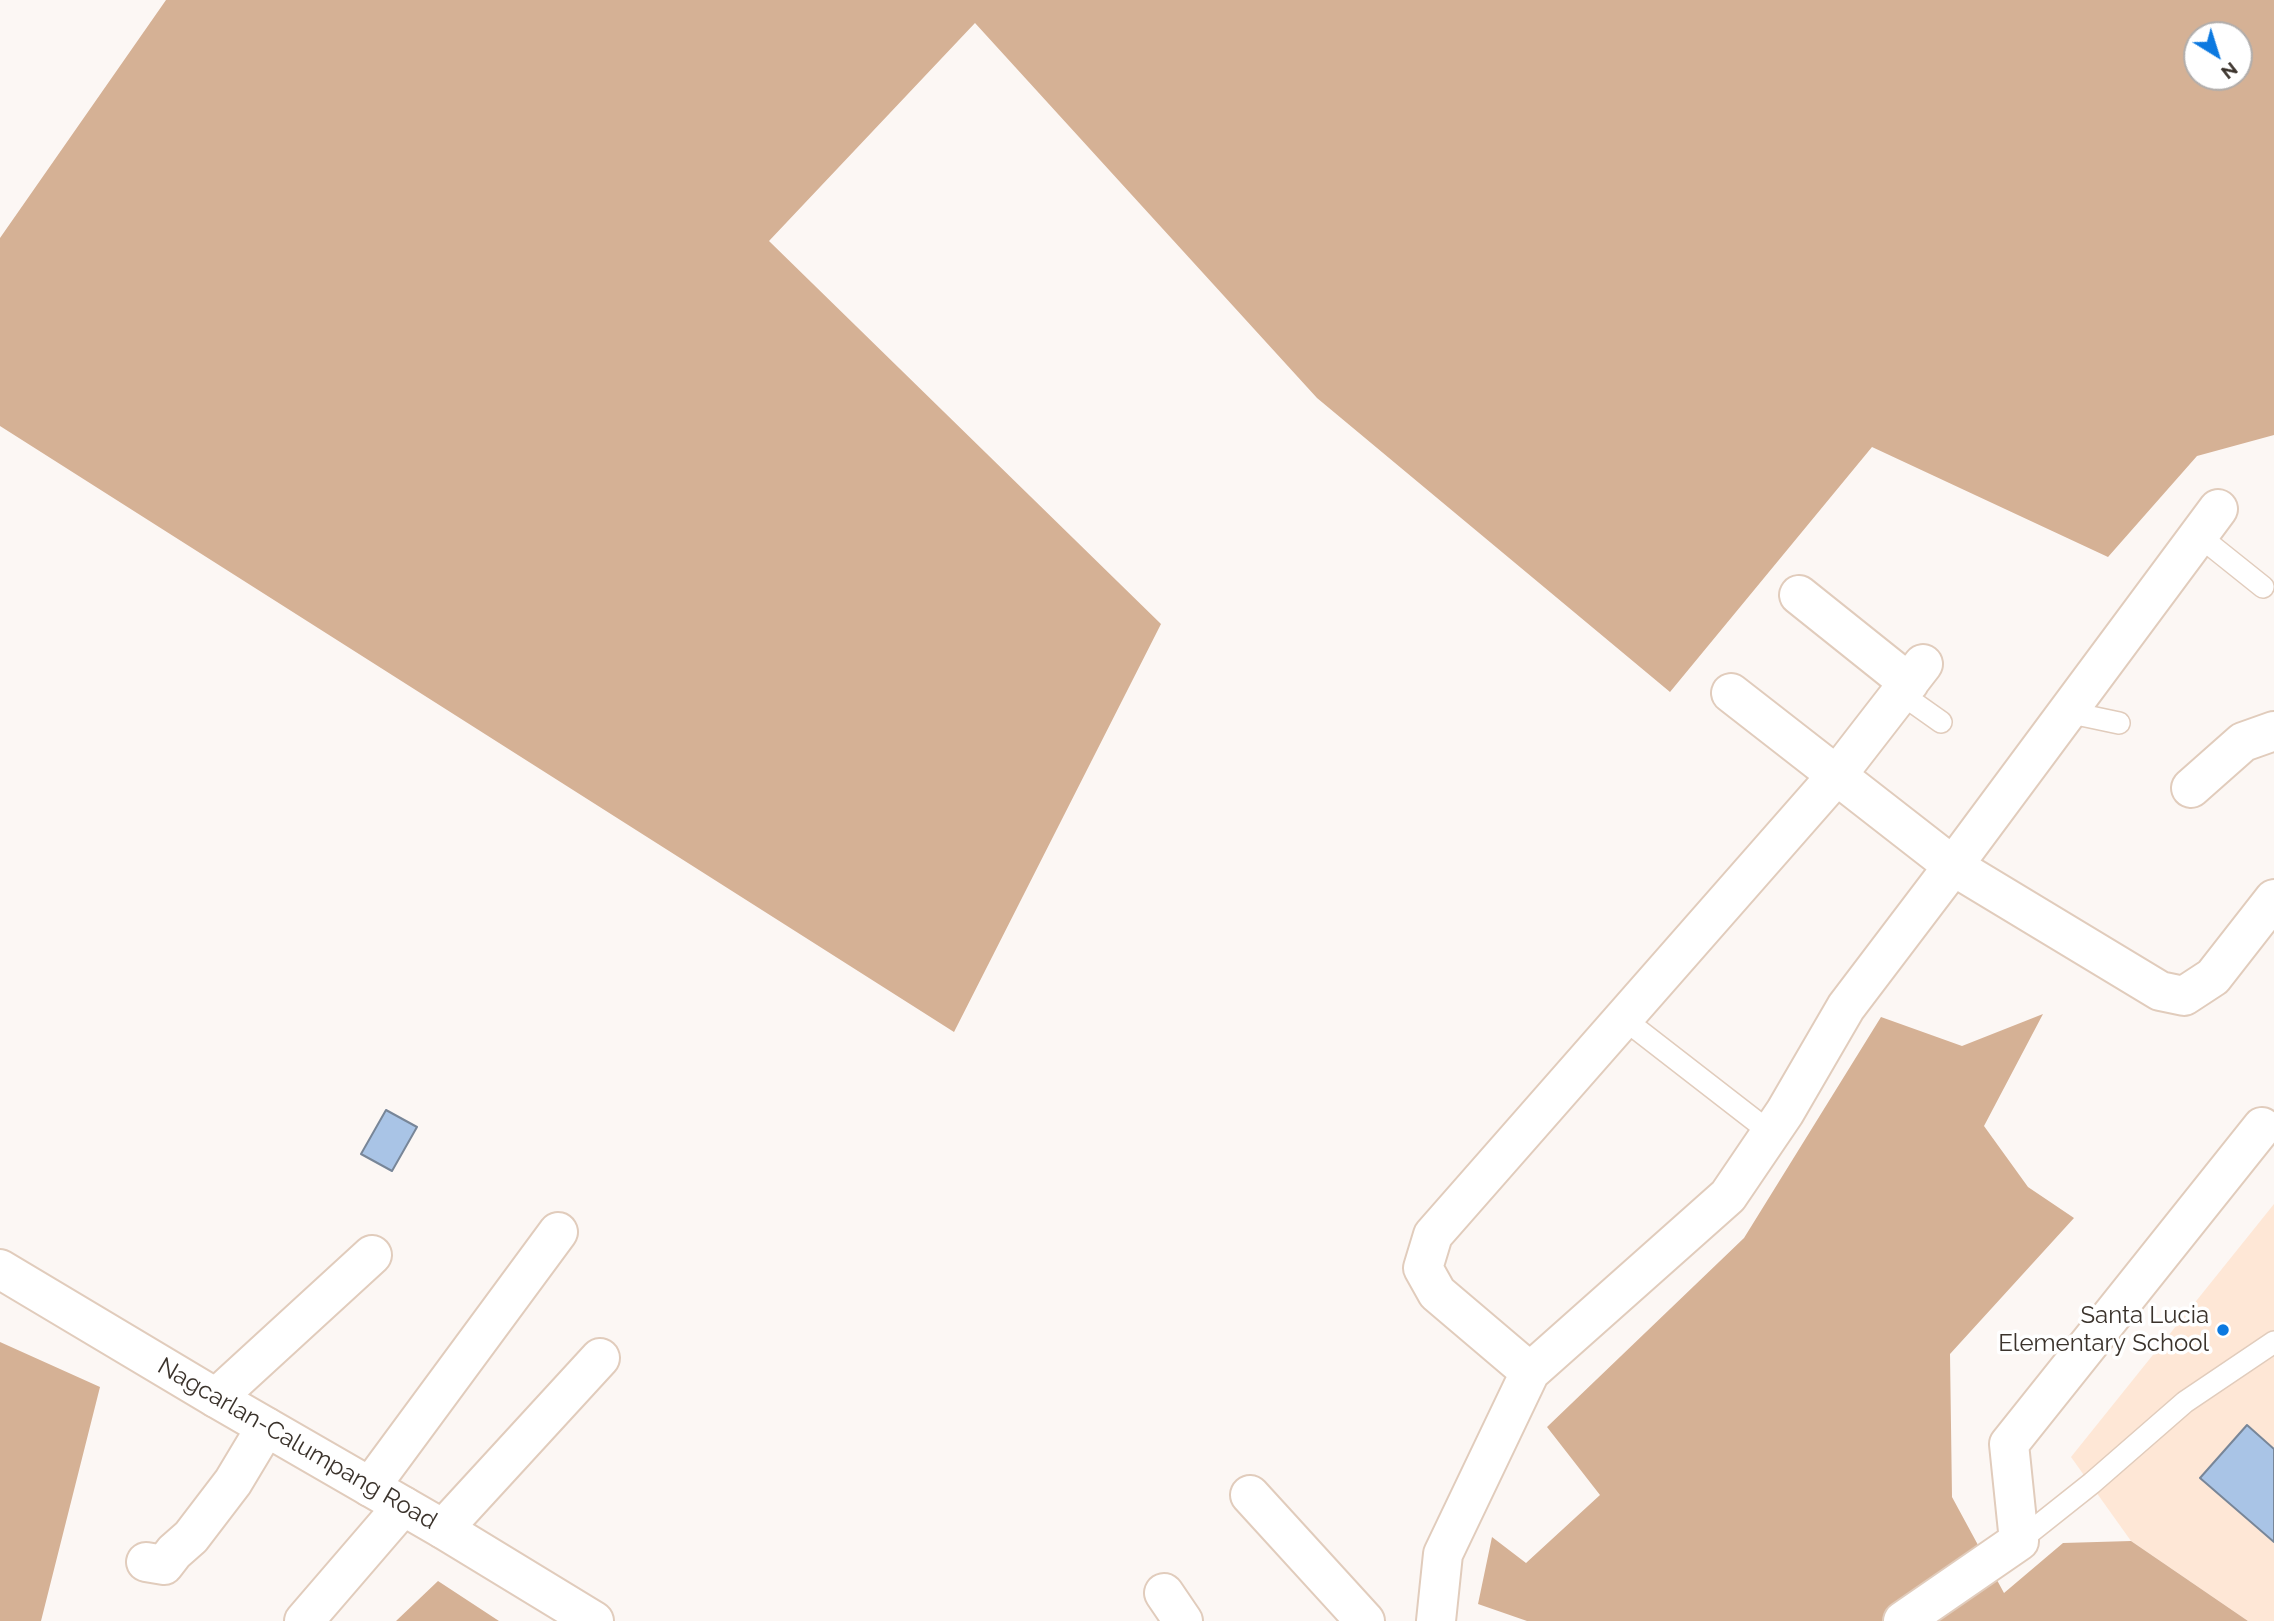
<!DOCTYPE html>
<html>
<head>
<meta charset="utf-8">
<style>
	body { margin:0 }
	#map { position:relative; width:2274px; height:1621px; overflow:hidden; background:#fcf7f4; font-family:Raleway,sans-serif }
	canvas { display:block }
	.north { position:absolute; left:2183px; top:21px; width:70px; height:70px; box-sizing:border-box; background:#fff; border:2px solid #b1adab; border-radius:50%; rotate:142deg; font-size:19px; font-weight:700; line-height:28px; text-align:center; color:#3b332c }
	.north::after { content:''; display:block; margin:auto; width:24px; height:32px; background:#0c79e0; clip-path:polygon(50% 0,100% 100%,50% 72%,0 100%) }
</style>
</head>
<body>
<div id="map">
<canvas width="2274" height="1621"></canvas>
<div class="north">N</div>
</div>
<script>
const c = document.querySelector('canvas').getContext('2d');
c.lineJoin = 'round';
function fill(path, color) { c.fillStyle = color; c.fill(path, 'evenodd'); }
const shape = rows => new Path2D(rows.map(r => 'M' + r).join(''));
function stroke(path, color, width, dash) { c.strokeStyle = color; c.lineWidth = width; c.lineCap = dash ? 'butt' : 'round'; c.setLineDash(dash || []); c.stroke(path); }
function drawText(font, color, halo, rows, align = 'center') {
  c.font = font + ' Raleway,sans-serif'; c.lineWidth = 7; c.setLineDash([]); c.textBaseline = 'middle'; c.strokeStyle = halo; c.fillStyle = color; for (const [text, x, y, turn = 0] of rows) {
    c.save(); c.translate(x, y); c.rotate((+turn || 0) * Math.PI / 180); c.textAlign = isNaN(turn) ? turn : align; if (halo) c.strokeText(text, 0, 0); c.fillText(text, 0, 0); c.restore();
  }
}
const built = shape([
	[2274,1204,2274,1621,2248,1621,2131,1541,2071,1457]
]);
const forest = shape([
	[166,0,2274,0,2274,435,2197,456,2108,557,1872,447,1670,692,1317,398,975,23,769,241,1161,624,954,1032,0,426,0,238],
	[2197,35,2239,35,2239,77,2197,77],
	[2043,1014,1984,1126,2028,1187,2074,1218,1950,1354,1952,1497,2004,1593,2063,1543,2131,1541,2248,1621,1527,1621,1478,1604,1492,1537,1526,1563,1600,1495,1547,1427,1744,1238,1881,1017,1962,1046],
	[0,1342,100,1387,41,1621,0,1621],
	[438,1581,499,1621,396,1621]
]);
const building = shape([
	[386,1110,417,1127,392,1171,361,1154,386,1110],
	[2247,1425,2274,1449,2274,1542,2200,1478,2247,1425]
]);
const lane = shape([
	[2198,535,2263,587],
	[1900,693,1941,722],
	[2067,712,2119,723],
	[1624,1019,1771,1133],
	[2019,1541,2092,1483,2185,1402,2274,1342]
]);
const street = shape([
	[1799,595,1909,683],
	[1731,693,1953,866,2218,509],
	[2191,788,2243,742,2274,731],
	[1530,1372,1437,1293,1423,1268,1433,1235,1837,775,1923,664],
	[216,1398,372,1255],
	[370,1487,558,1232],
	[1250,1495,1365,1621],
	[443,1529,600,1358],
	[146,1562,164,1565,174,1552,191,1537,233,1482,266,1427],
	[1164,1593,1183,1621],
	[304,1621,403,1506],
	[1436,1621,1443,1554,1530,1372,1728,1196,1785,1112,1846,1007,1953,866,2160,991,2184,996,2213,977,2274,899],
	[1903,1621,2019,1541,2009,1444,2262,1127]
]);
const secondary = shape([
	[0,1269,216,1398,443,1529,594,1621]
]);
const markers = [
	[2223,1330,7,"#0c79e0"]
];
const poiNames = [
	["Santa Lucia",2209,1316],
	["Elementary School",2209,1344]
];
const streetNames = [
	["Nagcarlan-Calumpang Road",297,1444,30]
];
fill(built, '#fee7d6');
fill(forest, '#d5b195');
fill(building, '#a9c4e6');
stroke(building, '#788698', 2);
stroke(lane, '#e1ccbc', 24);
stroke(street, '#e1ccbc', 42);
stroke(secondary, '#e1ccbc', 42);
stroke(lane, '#fff', 21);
stroke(street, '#fff', 38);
stroke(secondary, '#fff', 38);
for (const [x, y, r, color] of markers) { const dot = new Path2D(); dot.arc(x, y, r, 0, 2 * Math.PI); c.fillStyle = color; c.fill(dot); stroke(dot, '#fff', 2.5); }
drawText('24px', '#3b332c', '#fff', poiNames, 'right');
drawText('24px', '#3b332c', '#fff', streetNames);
</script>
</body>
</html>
